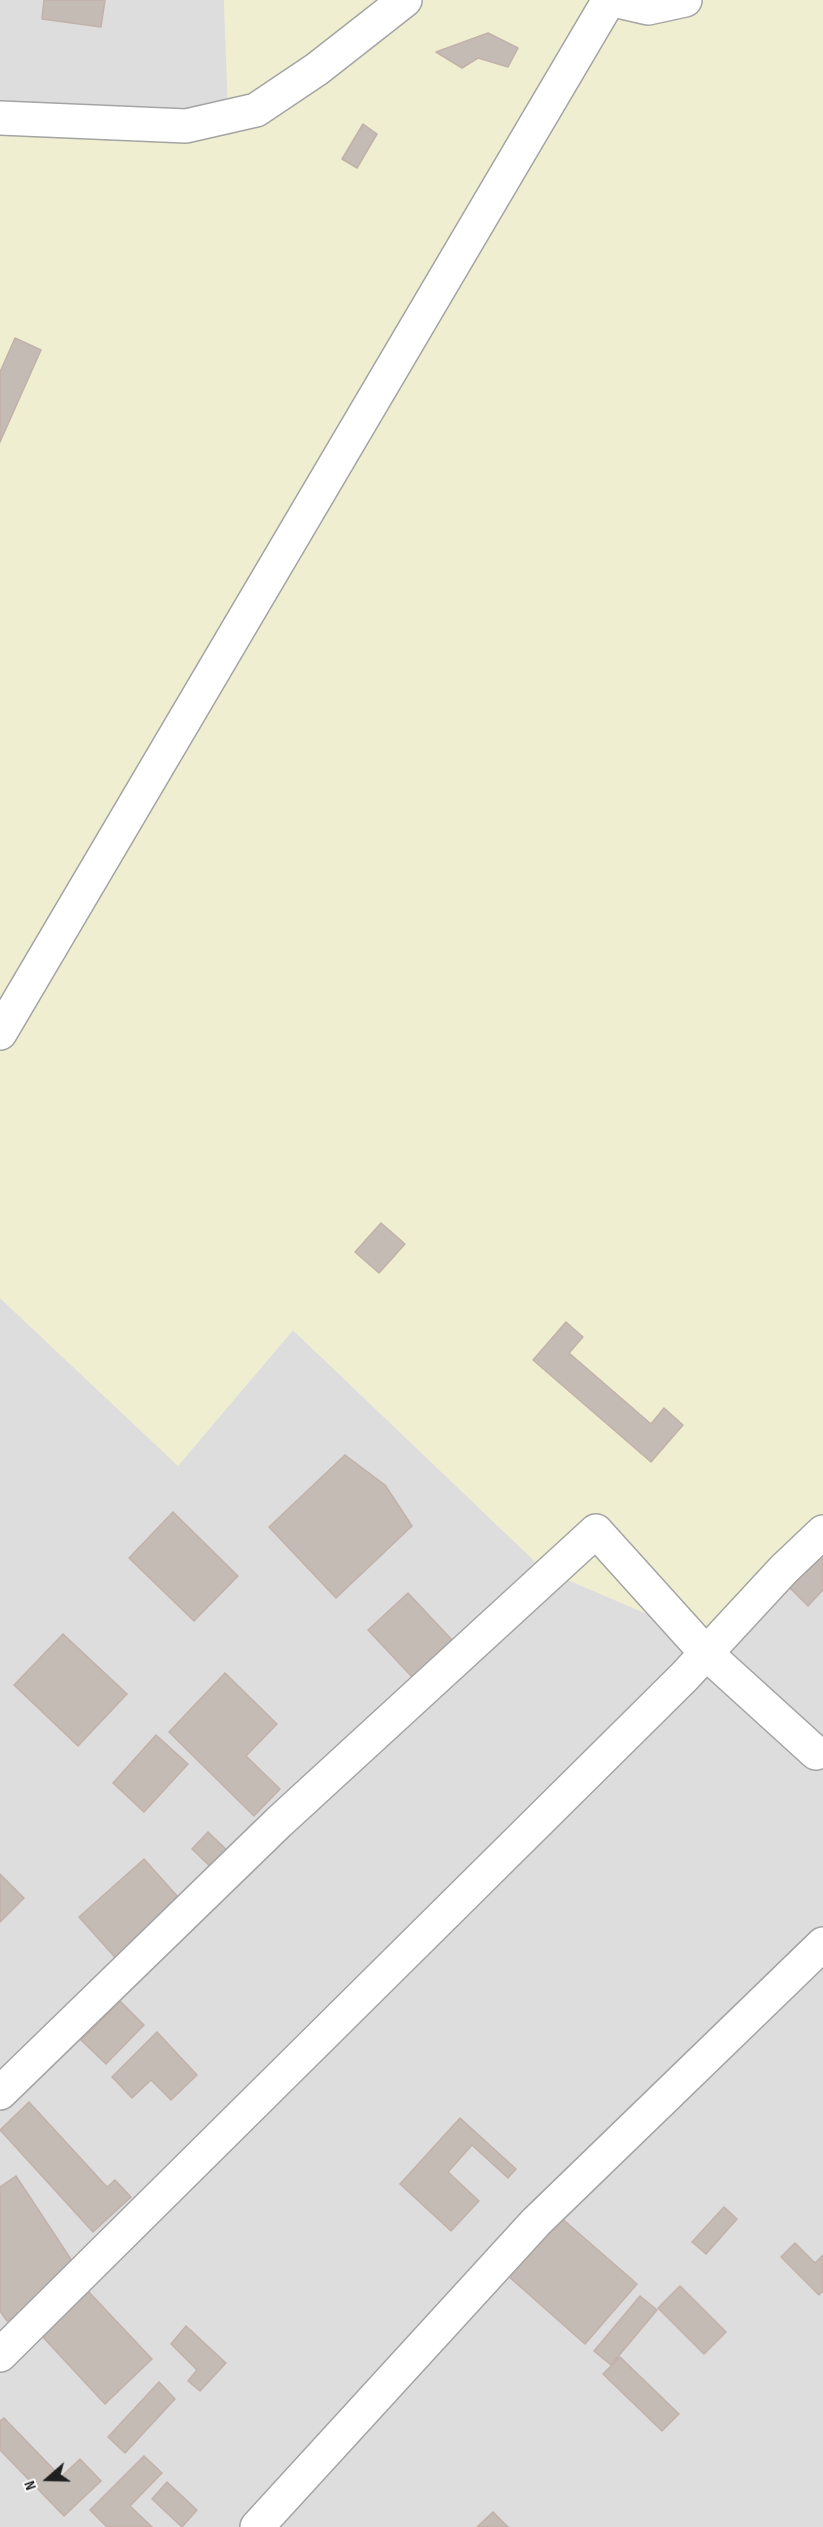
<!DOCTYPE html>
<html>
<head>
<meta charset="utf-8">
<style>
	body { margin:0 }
	#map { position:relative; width:823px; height:2527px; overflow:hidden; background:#f0ece6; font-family:"Sofia Sans Condensed",sans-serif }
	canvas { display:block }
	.north { position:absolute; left:18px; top:2449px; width:60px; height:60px; -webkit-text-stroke:4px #fff; paint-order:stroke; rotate:250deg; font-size:16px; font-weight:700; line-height:24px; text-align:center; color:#202020 }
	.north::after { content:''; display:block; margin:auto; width:21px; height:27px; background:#202020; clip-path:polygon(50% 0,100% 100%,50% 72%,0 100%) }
</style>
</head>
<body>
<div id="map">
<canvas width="823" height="2527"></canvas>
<div class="north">N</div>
</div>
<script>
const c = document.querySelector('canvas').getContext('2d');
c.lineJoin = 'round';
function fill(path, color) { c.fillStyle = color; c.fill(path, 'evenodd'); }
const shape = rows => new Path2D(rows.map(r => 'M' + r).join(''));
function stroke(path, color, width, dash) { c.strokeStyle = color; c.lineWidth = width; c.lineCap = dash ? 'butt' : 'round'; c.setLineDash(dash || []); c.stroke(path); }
const residential = shape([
	[0,0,224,0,229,116,0,118],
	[0,1298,178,1465,293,1330,544,1570,823,1536,823,2527,0,2527]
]);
const farmland = shape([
	[224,0,823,0,823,1536,722,1646,544,1570,293,1330,178,1466,0,1298,0,118,228,116]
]);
const building = shape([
	[44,0,105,0,101,27,42,19,44,0],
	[488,33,518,48,508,67,478,58,462,68,436,52,488,33],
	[363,124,377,134,357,168,342,159,363,124],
	[15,338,41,350,0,442,0,372,15,338],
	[381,1223,405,1244,379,1273,355,1252,381,1223],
	[566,1322,583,1337,569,1353,651,1424,664,1408,683,1425,651,1462,533,1360,566,1322],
	[345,1455,385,1485,412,1526,336,1598,269,1527,345,1455],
	[173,1512,238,1576,194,1621,129,1558,173,1512],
	[823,1552,823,1590,808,1606,789,1587,823,1552],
	[408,1593,453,1641,413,1678,368,1630,408,1593],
	[63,1634,127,1694,78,1746,14,1685,63,1634],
	[225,1673,277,1724,246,1756,280,1789,254,1816,169,1732,225,1673],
	[156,1735,188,1764,144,1812,113,1783,156,1735],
	[208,1832,233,1856,217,1873,192,1849,208,1832],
	[144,1859,186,1906,121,1964,79,1917,144,1859],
	[0,1874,24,1898,0,1922,0,1874],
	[120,2001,144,2025,106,2064,81,2040,120,2001],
	[157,2032,197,2075,171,2100,151,2080,132,2098,112,2077,157,2032],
	[29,2102,107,2187,115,2180,131,2197,93,2232,0,2130,29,2102],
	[460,2118,516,2169,508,2178,472,2145,448,2172,479,2201,451,2231,400,2184,460,2118],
	[16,2176,80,2273,7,2321,0,2311,0,2187,16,2176],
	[724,2207,737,2219,706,2254,692,2242,724,2207],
	[559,2216,637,2284,585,2344,507,2275,559,2216],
	[795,2243,815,2263,823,2255,823,2291,819,2295,781,2257,795,2243],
	[680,2286,726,2332,704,2354,658,2308,680,2286],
	[87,2290,152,2359,105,2404,40,2334,87,2290],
	[640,2296,657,2310,611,2365,594,2351,640,2296],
	[186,2326,226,2363,200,2391,188,2381,197,2370,171,2344,186,2326],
	[620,2357,679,2414,662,2431,603,2374,620,2357],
	[159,2382,175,2399,125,2453,108,2437,159,2382],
	[4,2418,61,2477,80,2459,101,2481,64,2516,0,2450,0,2421,4,2418],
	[144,2456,162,2473,130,2506,152,2527,107,2527,90,2510,144,2456],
	[167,2482,197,2510,182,2527,152,2499,167,2482],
	[493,2512,508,2527,477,2527,493,2512]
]);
const minor = shape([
	[0,1033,609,0],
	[0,2093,279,1822,596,1531,707,1654,816,1753],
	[0,2355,684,1677,784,1569,823,1532],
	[257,2527,536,2222,823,1944]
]);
const tertiary = shape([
	[613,0,648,8,685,0],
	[0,118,186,126,256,110,317,69,405,0]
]);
fill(residential, '#dedddd');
fill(farmland, '#efeed1');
fill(building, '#c5bbb5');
stroke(building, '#c2b1a8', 1.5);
stroke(minor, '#a4a4a4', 36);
stroke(tertiary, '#a4a4a4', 36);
stroke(minor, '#fff', 33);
stroke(tertiary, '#fff', 33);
</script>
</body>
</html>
